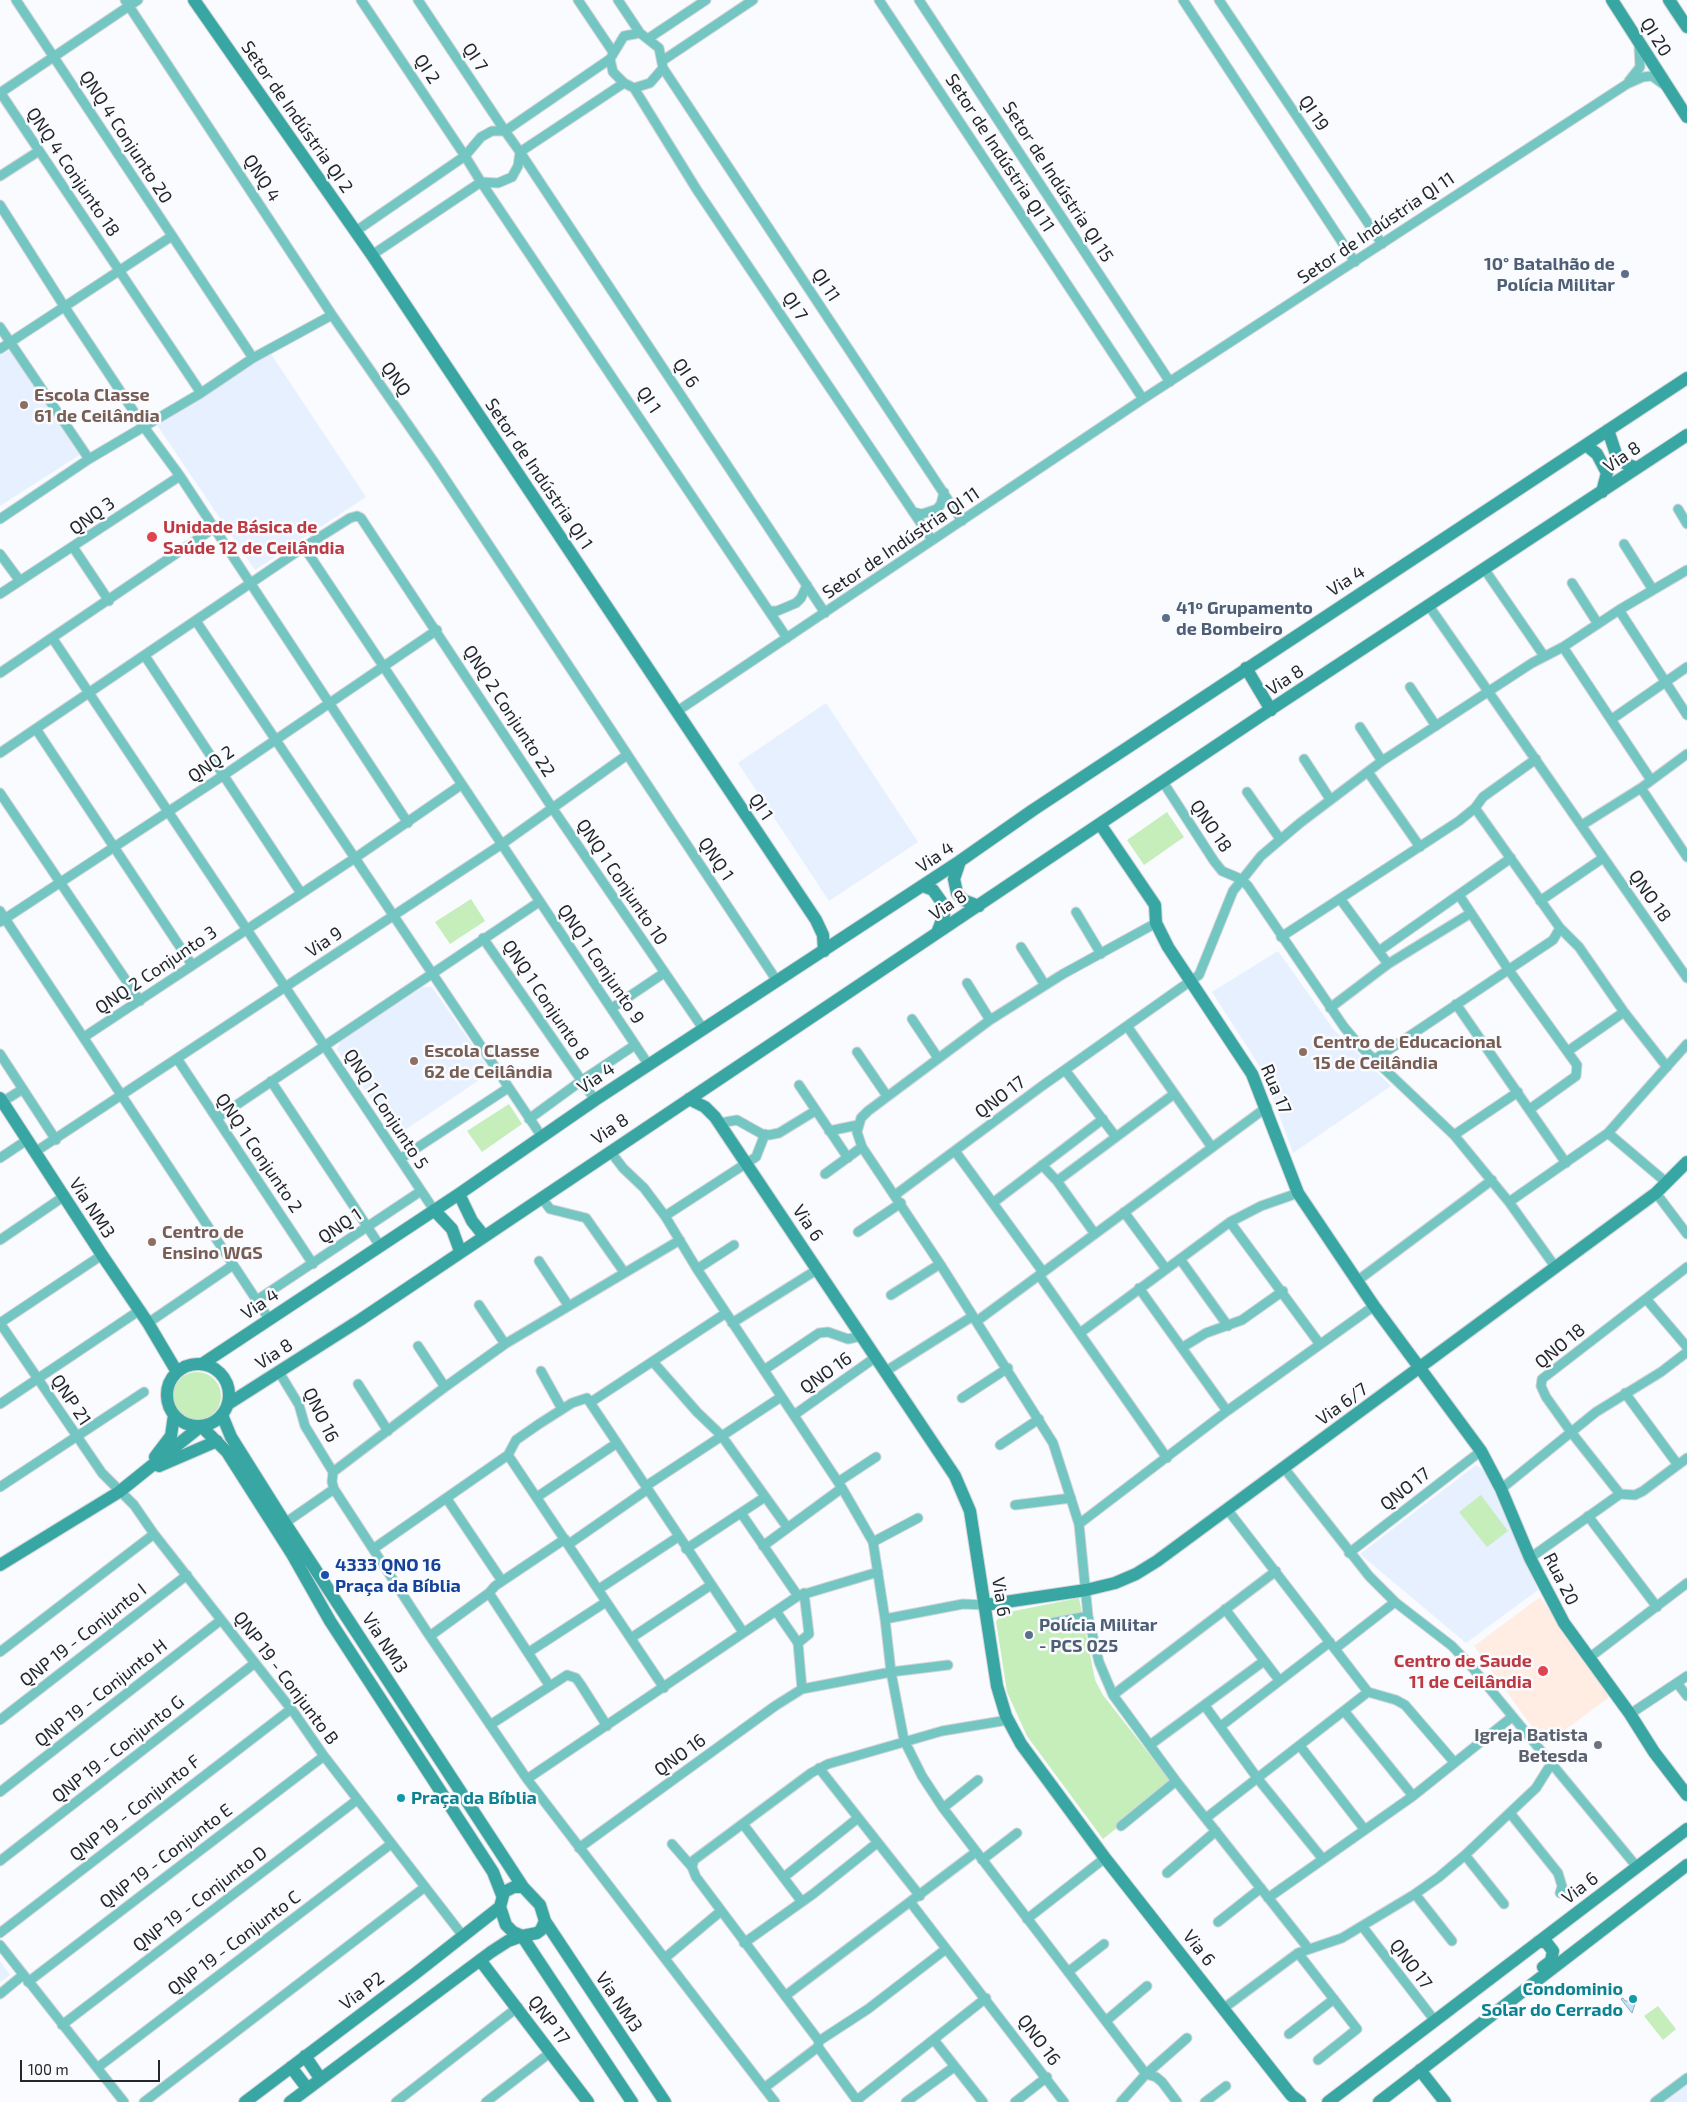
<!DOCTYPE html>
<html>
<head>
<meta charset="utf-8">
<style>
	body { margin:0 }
	#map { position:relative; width:1687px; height:2102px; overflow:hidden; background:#f9fbfe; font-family:"Exo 2",sans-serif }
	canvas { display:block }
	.scale { position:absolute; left:20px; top:2060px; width:140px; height:22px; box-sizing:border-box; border:2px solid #242629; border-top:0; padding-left:6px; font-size:15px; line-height:18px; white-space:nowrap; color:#242629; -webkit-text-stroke:4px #f9fbfe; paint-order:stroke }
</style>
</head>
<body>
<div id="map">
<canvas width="1687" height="2102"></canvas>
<div class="scale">100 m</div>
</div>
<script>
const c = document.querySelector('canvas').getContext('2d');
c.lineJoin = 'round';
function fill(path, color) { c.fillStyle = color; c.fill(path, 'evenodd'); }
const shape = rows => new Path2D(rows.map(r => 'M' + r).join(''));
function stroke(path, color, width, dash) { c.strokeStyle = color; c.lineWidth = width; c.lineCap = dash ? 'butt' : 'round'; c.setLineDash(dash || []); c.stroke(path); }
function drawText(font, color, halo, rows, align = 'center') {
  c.font = font + ' "Exo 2",sans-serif'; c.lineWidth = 5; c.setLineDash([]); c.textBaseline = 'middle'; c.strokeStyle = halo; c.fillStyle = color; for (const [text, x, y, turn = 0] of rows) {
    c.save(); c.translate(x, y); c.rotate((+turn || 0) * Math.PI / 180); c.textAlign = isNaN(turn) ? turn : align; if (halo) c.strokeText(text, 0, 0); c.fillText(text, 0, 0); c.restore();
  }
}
const built = shape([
	[267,348,366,497,255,570,155,422],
	[10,350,81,454,0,506,0,356],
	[826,703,918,842,829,901,738,763],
	[1278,951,1334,1030,1391,1086,1293,1153,1264,1073,1212,992],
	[423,987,432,987,491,1072,396,1136,337,1049,341,1040],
	[1476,1465,1485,1471,1538,1590,1466,1643,1360,1554],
	[0,1961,10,1975,0,1982],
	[1687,2083,1687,2102,1663,2102]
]);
const medical = shape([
	[1540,1597,1612,1695,1545,1745,1474,1646]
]);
const green = shape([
	[1167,812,1184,837,1144,865,1127,840],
	[471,899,485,921,450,944,435,922],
	[509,1104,522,1124,482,1152,467,1131],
	'173 1396a24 24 0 1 1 48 0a24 24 0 1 1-48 0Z',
	[1481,1495,1508,1531,1487,1547,1459,1512],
	[1079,1598,1095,1680,1103,1695,1172,1783,1103,1839,1027,1736,1007,1692,996,1621,1004,1613],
	[1658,2006,1676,2029,1663,2040,1644,2016]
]);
const water = shape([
	[1632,1995,1636,1995,1637,1998,1632,2013,1621,1999,1623,1998,1625,2001,1630,2001,1632,1995]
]);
const street = shape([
	[16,0,253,358],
	[125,0,332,315,434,462,777,981],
	[418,0,505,131,610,59],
	[578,0,613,52],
	[618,0,640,33],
	[879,0,1143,399],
	[919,0,1170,382],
	[1183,0,1355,262],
	[1219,0,1382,244],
	[640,33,659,48,663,68,650,83,634,88,624,83,613,72,610,59,624,36,640,33],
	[649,38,706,0],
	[662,61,753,0],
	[663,68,962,521],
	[1629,81,1640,67,1639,46],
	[624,83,520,152,825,613],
	[634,88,697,190,932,540],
	[0,92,201,393],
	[0,93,138,0],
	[0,176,39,151],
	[0,205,64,306,144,427,180,476,408,823],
	[356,231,465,156,361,0],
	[372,255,481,182,498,183,512,177,518,166,520,152,505,131,492,131,481,137,465,156,481,182,787,638],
	[0,327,89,459],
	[0,349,172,236],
	[1678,509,1687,524],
	[913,512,922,514,937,509,941,504,944,492],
	[0,519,89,459,201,393,253,358,332,315],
	[1624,544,1653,590],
	[73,547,109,601],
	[304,547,648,1064],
	[0,554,20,581],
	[1485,570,1544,656],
	[1572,583,1598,624],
	[0,594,180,476],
	[1429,606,1687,978],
	[1619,610,1687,715],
	[769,611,777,611,796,603,801,598,807,585],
	[196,621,542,1137],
	[53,639,434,1210],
	[1563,647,1651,780],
	[145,656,301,893],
	[0,673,214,528],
	[1410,687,1436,726],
	[676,712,1143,399,1627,84,1643,77,1652,76,1663,84],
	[1612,719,1687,667],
	[1360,727,1382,761],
	[36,729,192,965],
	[0,753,304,547,350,518,357,516,361,518,553,809,704,1030],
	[1304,759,1330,799],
	[1368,772,1420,847],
	[1163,782,1214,861,1222,871,1241,879,1248,886,1344,1027,1359,1045,1454,1135,1509,1202,1556,1268],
	[1641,788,1687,857],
	[1247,792,1280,839],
	[0,793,140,1001],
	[1475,808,1560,928,1579,947,1624,1012,1667,1067],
	[1582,825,1641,788,1687,754],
	[1459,895,1508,969,1577,1065,1576,1076,1530,1109],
	[1341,900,1388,964],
	[1540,901,1603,858],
	[0,911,269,1319],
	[1076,912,1101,954],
	[0,922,224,775,437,630],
	[1156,923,1063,974,990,1020,868,1111,861,1118,857,1132,862,1147,940,1264,1053,1443,1079,1524,1088,1616,1099,1662,1113,1695,1176,1781,1308,1948],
	[1281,937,1459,821,1475,808,1483,797,1536,759],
	[483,938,595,1100],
	[1021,947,1045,985],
	[1379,951,1511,858],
	[967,983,990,1020],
	[1456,1004,1566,1163],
	[612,1008,664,973],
	[1330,1008,1388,964,1471,913],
	[912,1019,938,1058],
	[1127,1026,1211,1146],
	[84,1037,355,858,461,785],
	[1568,1051,1624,1012],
	[857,1052,887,1096],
	[0,1054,56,1140],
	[1375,1059,1553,940,1560,928],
	[178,1060,313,1264],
	[1065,1070,1116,1137],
	[271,1081,380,1246],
	[799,1085,848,1158],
	[2,1102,23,1089],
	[217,1118,539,902],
	[529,1119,581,1081,635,1045],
	[720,1123,737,1120,762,1134,769,1135,779,1133,815,1111],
	[829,1131,858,1125],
	[1608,1133,1667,1183],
	[1454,1135,1518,1092],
	[610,1151,623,1168,644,1188,665,1216,697,1269,842,1488,873,1542,885,1619,891,1672,904,1740,922,1776,943,1808,1146,2074,1156,2077,1162,2082,1177,2102],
	[955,1151,1043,1272],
	[35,1152,502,844,627,755],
	[0,1158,27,1140],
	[400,1159,508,1088],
	[1042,1165,1057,1181],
	[825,1174,862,1147],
	[1656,1193,1687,1234],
	[895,1195,1042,1086,1199,975,1233,891,1261,856,1300,823,1382,761,1532,663,1563,647,1619,610,1687,570],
	[541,1197,550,1209,586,1218,624,1272],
	[994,1202,1103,1119],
	[1509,1202,1608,1133,1687,1044],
	[1124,1212,1166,1269],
	[665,1216,756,1157,765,1134],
	[1230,1222,1319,1343],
	[858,1232,901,1203],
	[1095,1234,1057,1181,1174,1094],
	[0,1240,63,1197],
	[680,1240,505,1344,445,1387,333,1472,332,1482,334,1489,427,1632,527,1779,775,2102],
	[1180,1259,1228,1326],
	[539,1261,568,1305],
	[697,1269,734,1245],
	[1039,1275,1167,1458],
	[1357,1281,1492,1180],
	[1139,1288,1227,1411],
	[891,1295,940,1264],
	[257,1300,421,1191],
	[1647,1300,1687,1347],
	[479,1305,505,1344],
	[977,1321,1267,1107],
	[0,1323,102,1473,134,1505,154,1534,295,1714,324,1756,463,1936],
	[0,1323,102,1255],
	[148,1323,233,1265],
	[732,1323,818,1269],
	[1080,1333,1230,1222,1261,1206,1298,1193],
	[418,1346,445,1387],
	[1183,1347,1206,1333,1242,1320,1283,1291],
	[654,1363,697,1412,721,1435,787,1527],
	[764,1370,819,1333,828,1332,848,1339,862,1336],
	[541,1371,562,1409],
	[886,1371,973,1316],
	[279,1372,299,1405,305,1426,333,1472],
	[358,1384,388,1431],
	[1625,1393,1678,1465],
	[962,1398,1008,1368],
	[591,1402,726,1313],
	[0,1404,140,1310],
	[794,1415,876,1357],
	[1000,1445,1039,1419],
	[508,1455,664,1688],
	[1284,1468,1369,1576,1395,1602,1452,1646,1471,1666,1637,1867],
	[838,1482,876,1457],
	[646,1486,781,1397],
	[0,1487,144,1392],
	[1501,1489,1596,1412,1661,1372,1687,1352],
	[1620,1494,1571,1432,1546,1397,1541,1386,1542,1379,1687,1267],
	[537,1497,617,1443],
	[447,1499,502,1581],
	[1015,1505,1071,1498],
	[1227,1509,1368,1692,1396,1700,1405,1705,1454,1762],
	[741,1513,798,1596],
	[1588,1516,1657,1607],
	[285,1523,334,1489],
	[1079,1524,1227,1411,1374,1306],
	[873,1542,918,1518],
	[569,1544,648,1489],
	[763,1546,842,1488],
	[373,1549,508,1455,516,1440,539,1424,572,1403,587,1398,743,1632],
	[686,1549,765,1497],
	[1349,1553,1481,1451],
	[1530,1558,1620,1494,1635,1495,1643,1491,1687,1458],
	[599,1589,678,1537],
	[489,1593,549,1685],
	[1225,1609,1279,1680],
	[776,1611,798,1643,802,1689],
	[885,1619,963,1604,985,1605],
	[1045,1624,1088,1616],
	[430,1636,489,1593,495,1586,565,1539],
	[631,1638,711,1585],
	[798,1643,809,1634,804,1593],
	[1336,1648,1395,1602],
	[0,1652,154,1534],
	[529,1652,606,1602],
	[1589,1658,1687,1583],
	[1677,1683,1687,1696],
	[1113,1695,1276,1571],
	[1205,1706,1258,1779,1322,1858],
	[1345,1712,1413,1796],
	[1630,1714,1687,1676],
	[0,1720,187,1575],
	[490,1725,567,1675,576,1678,581,1685,607,1726],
	[1221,1726,1330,1642],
	[1150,1745,1264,1661],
	[1300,1746,1365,1830],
	[819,1768,920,1896],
	[527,1779,798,1596,878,1572],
	[0,1792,221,1620],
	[943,1808,978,1780],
	[1510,1813,1558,1873,1562,1886,1560,1893],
	[1206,1818,1368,1692],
	[743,1824,802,1902],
	[1121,1826,1176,1781],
	[672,1844,692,1867],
	[579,1848,775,1706,802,1689,891,1672,948,1665],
	[1465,1855,1504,1904],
	[982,1860,1017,1833],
	[0,1861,255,1663],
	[1167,1873,1216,1831],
	[784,1877,858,1818],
	[1415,1894,1452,1941],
	[1268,1898,1413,1796,1512,1717],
	[911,1903,1064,2102],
	[1027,1919,1105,1858],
	[1218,1922,1261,1888],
	[1362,1926,1435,2021],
	[0,1933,291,1709],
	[744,1943,813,1894,877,1843],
	[0,1945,124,2102],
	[1298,1953,1357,2029,1318,2060],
	[665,1958,721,1911],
	[1068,1972,1104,1944],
	[28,1982,324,1756],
	[0,1994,23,1975],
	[785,1996,976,1852],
	[1224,2008,1298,1953,1342,1938,1415,1894,1439,1877,1465,1855,1536,1788,1551,1764],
	[1107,2020,1147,1986],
	[62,2025,357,1800],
	[1289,2034,1334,1999],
	[934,2040,983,2102],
	[819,2041,696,1877,692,1867,694,1860,811,1773,828,1764,942,1731,1008,1720],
	[818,2047,858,2102],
	[97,2068,391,1844],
	[764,2088,818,2047,819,2041,868,2009,946,1949],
	[857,2100,986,1998],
	[144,2102,425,1887],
	[396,2102,518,2007],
	[486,2102,551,2052],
	[906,2102,954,2067],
	[1015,2102,1047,2077],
	[1121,2102,1146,2074,1187,2038],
	[1205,2102,1226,2086],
	[1655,2102,1687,2078]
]);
const secondary = shape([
	[194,0,372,255,816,920,823,935,824,951],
	[1612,0,1687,117],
	[1669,0,1687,27],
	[1608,430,1616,454,1624,463,1637,468],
	[1586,445,1597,454,1607,473,1602,492],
	[1246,668,1271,710],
	[1100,824,1155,905,1156,923,1168,947,1252,1074,1298,1193,1374,1306,1481,1451,1501,1489,1530,1558,1564,1623,1630,1714,1654,1752,1687,1795],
	[960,861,954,879,957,893,963,900,979,906],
	[923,886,933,890,943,904,944,915,937,933],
	[0,1098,102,1255,148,1323,177,1372],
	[689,1099,705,1107,715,1117,955,1476,970,1511,997,1686,1006,1716,1021,1744,1105,1858,1291,2095,1300,2102],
	[459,1194,472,1221,484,1236],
	[434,1210,452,1229,460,1251],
	'167 1395a31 31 0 1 1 62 0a31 31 0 1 1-62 0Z',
	[202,1364,459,1194,595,1100,960,861,1033,810,1687,378],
	[228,1404,360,1320,1259,717,1687,435],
	[222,1415,231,1437,285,1523,523,1887,540,1905,545,1921,541,1930,537,1933,522,1936,513,1932,506,1925,500,1907,504,1892,514,1887,523,1887],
	[155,1457,171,1436,174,1415],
	[159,1466,217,1441],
	[0,1565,119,1492,201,1426,227,1452,292,1554,330,1621,493,1872,502,1895],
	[985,1605,1086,1590,1115,1583,1136,1574,1157,1561,1656,1193,1687,1162],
	[545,1921,665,2102],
	[1538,1942,1546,1942,1553,1951,1551,1961,1543,1967],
	[480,1960,588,2102],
	[305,2056,320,2078],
	[291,2067,307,2088],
	[1420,2070,1445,2102],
	[245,2102,416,1973,500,1907],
	[290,2102,491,1952,508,1941,522,1936,632,2102],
	[1328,2102,1687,1829],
	[1379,2102,1687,1865]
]);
const markers = [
	[1625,274,5,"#5c6f8a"],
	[24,405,5,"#8d6e63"],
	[152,537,6,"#e0444e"],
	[1166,618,5,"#5c6f8a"],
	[1303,1052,5,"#8d6e63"],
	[414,1061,5,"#8d6e63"],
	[152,1242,5,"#8d6e63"],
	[325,1575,5,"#1a4fb4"],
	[1029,1635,5,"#5c6f8a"],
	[1543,1671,6,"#e0444e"],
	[1598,1745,5,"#6b7280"],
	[401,1798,5,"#0f9aa8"],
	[1633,1999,5,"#0f9aa8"]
];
const streetNames = [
	["QI 20",1656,37,58],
	["QI 7",475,57,56],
	["QI 2",427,69,57],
	["QI 19",1314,113,56],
	["Setor de Indústria QI 2",297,117,55],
	["QNQ 4 Conjunto 20",126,137,57],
	["Setor de Indústria QI 11",1000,153,57],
	["QNQ 4 Conjunto 18",73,172,56],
	["QNQ 4",262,178,57],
	["Setor de Indústria QI 15",1058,182,57],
	["Setor de Indústria QI 11",1376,228,-34],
	["QI 11",826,285,57],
	["QI 7",795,306,56],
	["QI 6",686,373,56],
	["QNQ",396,379,55],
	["QI 1",649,400,56],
	["Via 8",1622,457,-34],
	["Setor de Indústria QI 1",539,474,56],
	["QNQ 3",92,516,-36],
	["Setor de Indústria QI 11",901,543,-34],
	["Via 4",1346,581,-33],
	["Via 8",1285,680,-33],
	["QNQ 2 Conjunto 22",509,711,57],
	["QNQ 2",211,764,-34],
	["QI 1",761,807,56],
	["QNO 18",1211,826,56],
	["Via 4",935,857,-34],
	["QNQ 1",716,859,56],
	["QNQ 1 Conjunto 10",622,882,56],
	["QNO 18",1650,896,55],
	["Via 8",948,905,-33],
	["Via 9",324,942,-34],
	["QNQ 1 Conjunto 9",601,964,56],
	["QNQ 2 Conjunto 3",156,970,-34],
	["QNQ 1 Conjunto 8",546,1000,56],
	["Via 4",596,1078,-34],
	["Rua 17",1276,1089,67],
	["QNO 17",1000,1097,-37],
	["QNQ 1 Conjunto 5",386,1109,57],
	["Via 8",610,1129,-34],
	["QNQ 1 Conjunto 2",259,1153,56],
	["Via NM3",92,1208,57],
	["Via 6",808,1223,56],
	["QNQ 1",340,1226,-34],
	["Via 4",260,1304,-34],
	["QNO 18",1560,1346,-40],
	["Via 8",274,1354,-33],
	["QNO 16",826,1373,-35],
	["QNP 21",71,1400,56],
	["Via 6/7",1342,1404,-36],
	["QNO 16",321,1415,64],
	["QNO 17",1405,1489,-38],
	["Rua 20",1561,1579,63],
	["Via 6",1001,1597,81],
	["QNP 19 - Conjunto I",83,1635,-38],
	["Via NM3",385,1643,57],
	["QNP 19 - Conjunto B",286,1678,53],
	["QNP 19 - Conjunto H",101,1693,-38],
	["QNP 19 - Conjunto G",118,1749,-38],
	["QNO 16",680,1755,-36],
	["QNP 19 - Conjunto F",135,1808,-38],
	["QNP 19 - Conjunto E",166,1856,-37],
	["Via 6",1580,1888,-37],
	["QNP 19 - Conjunto D",200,1899,-37],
	["QNP 19 - Conjunto C",234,1943,-37],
	["Via 6",1199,1948,52],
	["QNO 17",1411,1964,53],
	["Via P2",362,1991,-37],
	["Via NM3",619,2002,56],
	["QNP 17",549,2020,53],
	["QNO 16",1039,2040,53]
];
const serviceNames = [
	["10° Batalhão de",1615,264,"right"],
	["Polícia Militar",1615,285,"right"],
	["41º Grupamento",1176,608],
	["de Bombeiro",1176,629],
	["Polícia Militar",1039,1625],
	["- PCS 025",1039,1646]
];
const educationNames = [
	["Escola Classe",34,395],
	["61 de Ceilândia",34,416],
	["Centro de Educacional",1313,1042],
	["15 de Ceilândia",1313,1063],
	["Escola Classe",424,1051],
	["62 de Ceilândia",424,1072],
	["Centro de",162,1232],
	["Ensino WGS",162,1253]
];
const healthNames = [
	["Unidade Básica de",163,527],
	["Saúde 12 de Ceilândia",163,548],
	["Centro de Saude",1532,1661,"right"],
	["11 de Ceilândia",1532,1682,"right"]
];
const transitNames = [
	["4333 QNO 16",335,1565],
	["Praça da Bíblia",335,1586]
];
const worshipNames = [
	["Igreja Batista",1588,1735],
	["Betesda",1588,1756]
];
const cultureNames = [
	["Praça da Bíblia",411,1798],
	["Condominio",1623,1989,"right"],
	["Solar do Cerrado",1623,2010,"right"]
];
fill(built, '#e6f0fe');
fill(medical, '#ffede3');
fill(green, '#c5eeba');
fill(water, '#c2e3fb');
stroke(water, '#93aabc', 1);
stroke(street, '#d3d5d8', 11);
stroke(secondary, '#d3d5d8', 14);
stroke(street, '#74c6c2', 9);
stroke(secondary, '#38a6a2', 12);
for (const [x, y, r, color] of markers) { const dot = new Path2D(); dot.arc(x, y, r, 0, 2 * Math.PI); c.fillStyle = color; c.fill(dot); stroke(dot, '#f9fbfe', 2); }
drawText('18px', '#242629', '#f9fbfe', streetNames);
drawText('bold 18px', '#4e5e75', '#f9fbfe', serviceNames, 'left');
drawText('bold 18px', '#785e54', '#f9fbfe', educationNames, 'left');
drawText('bold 18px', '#be3a42', '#f9fbfe', healthNames, 'left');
drawText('bold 18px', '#164399', '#f9fbfe', transitNames, 'left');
drawText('bold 18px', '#5b616d', '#f9fbfe', worshipNames, 'right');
drawText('bold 18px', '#0d838f', '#f9fbfe', cultureNames, 'left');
</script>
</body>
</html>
